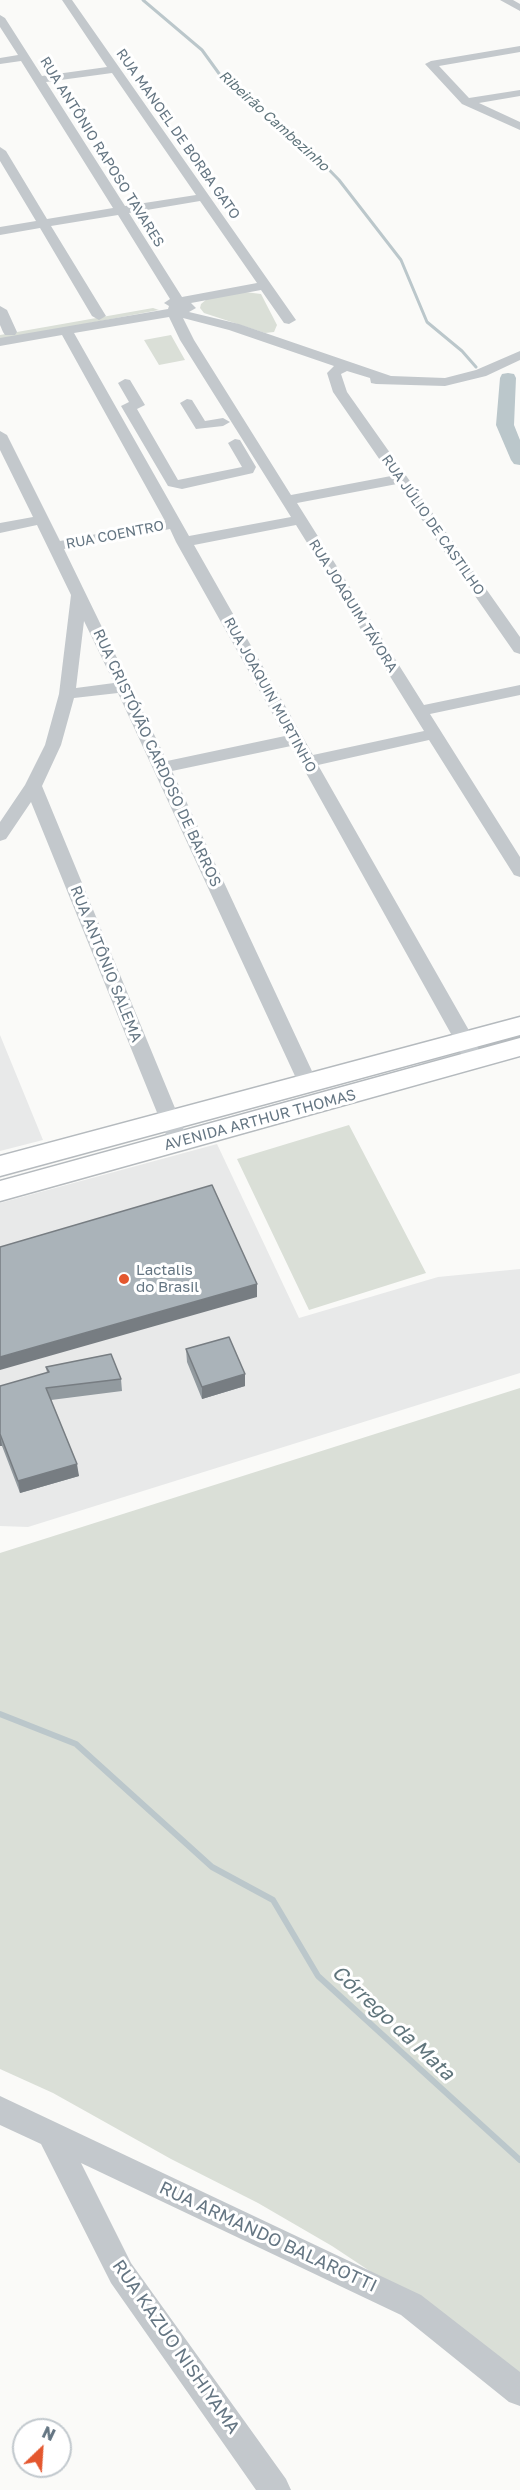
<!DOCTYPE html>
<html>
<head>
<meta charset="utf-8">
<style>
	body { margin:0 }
	#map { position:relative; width:520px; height:2490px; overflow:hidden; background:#fafaf8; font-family:"Golos Text",sans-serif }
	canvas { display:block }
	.north { position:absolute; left:12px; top:2418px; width:60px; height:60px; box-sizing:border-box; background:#fff; border:2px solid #c1c8cd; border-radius:50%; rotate:25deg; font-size:16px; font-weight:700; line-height:24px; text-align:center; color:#657683 }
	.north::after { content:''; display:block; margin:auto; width:21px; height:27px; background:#e4572e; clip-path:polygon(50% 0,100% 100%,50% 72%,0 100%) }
</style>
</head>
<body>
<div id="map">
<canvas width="520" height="2490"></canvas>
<div class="north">N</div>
</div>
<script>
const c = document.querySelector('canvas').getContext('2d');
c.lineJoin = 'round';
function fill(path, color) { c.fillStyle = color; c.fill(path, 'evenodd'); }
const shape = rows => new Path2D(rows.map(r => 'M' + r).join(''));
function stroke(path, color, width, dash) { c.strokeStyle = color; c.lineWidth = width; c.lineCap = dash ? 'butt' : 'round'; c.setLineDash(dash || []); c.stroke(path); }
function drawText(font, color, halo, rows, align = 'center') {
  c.font = font + ' "Golos Text",sans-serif'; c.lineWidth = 6; c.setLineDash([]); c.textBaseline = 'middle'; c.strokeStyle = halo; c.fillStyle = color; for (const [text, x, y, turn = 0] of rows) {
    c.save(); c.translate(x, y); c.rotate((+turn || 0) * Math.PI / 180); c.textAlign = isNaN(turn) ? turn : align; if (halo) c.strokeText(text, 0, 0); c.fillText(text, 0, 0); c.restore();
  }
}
const built = shape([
	[0,1035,43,1140,0,1151],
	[217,1144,299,1318,438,1277,520,1269,520,1373,28,1527,0,1526,0,1203]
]);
const green = shape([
	[245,292,261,294,277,325,274,332,265,333,204,313,200,308,201,304,207,299],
	[153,308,159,310,0,340,0,335],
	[171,335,185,360,159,365,144,340],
	[349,1125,426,1273,309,1310,237,1159],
	[520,1388,520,2381,406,2295,332,2246,258,2203,171,2159,53,2093,0,2069,0,1553]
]);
const streamFar1 = shape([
	[143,0,202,50,223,79,305,145,339,180,401,260,427,322,462,351,476,367]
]);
const stream = shape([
	[0,1714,76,1744,212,1867,273,1900,318,1976,520,2160]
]);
const river = shape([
	[508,373,514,374,516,378,514,425,520,440,520,465,514,464,511,460,496,425,500,378,502,374,508,373]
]);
const minor = shape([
	[62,0,72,0,296,320,289,324,284,323,261,290,191,303,196,308,189,312,239,324,391,376,445,378,476,370,520,351,520,360,486,376,445,386,376,384,371,383,370,378,347,371,341,374,347,392,520,637,520,654,514,652,397,484,297,503,424,705,520,685,520,695,430,714,520,857,520,877,514,875,429,740,318,765,475,1041,483,1060,480,1065,473,1067,466,1065,455,1041,291,746,172,771,318,1084,315,1089,308,1091,301,1089,118,693,74,698,61,745,42,786,189,1142,186,1147,179,1150,172,1147,169,1142,31,802,6,839,0,841,0,822,25,785,45,745,59,694,71,595,37,525,0,533,0,523,33,517,0,450,0,431,7,435,60,541,165,521,62,335,0,346,0,338,168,309,169,306,164,303,170,299,118,215,51,226,106,316,99,320,92,316,40,228,0,235,0,227,36,221,0,161,0,147,6,151,47,219,113,208,21,61,0,64,0,58,18,55,0,27,0,15,5,18,42,76,107,67,62,0],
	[112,73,196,195,125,206,46,82,112,73],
	[200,201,257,283,182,297,129,213,200,201],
	[169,317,180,340,291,517,189,536,74,333,169,317],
	[183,318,229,330,334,366,327,373,333,392,391,476,291,495,194,340,183,318],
	[296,525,424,731,313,755,194,545,296,525],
	[170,529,176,542,285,736,167,761,64,549,170,529],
	[84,621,114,683,76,688,84,621],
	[500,0,513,0,520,4,520,11,500,0],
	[520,46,520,52,439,66,469,98,520,90,520,96,479,103,520,122,520,130,462,104,425,64,431,61,520,46],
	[0,306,7,310,17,332,15,335,5,335,3,332,0,325,0,306],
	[125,379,130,380,145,405,137,409,178,480,242,467,228,443,235,439,240,440,256,467,253,473,182,489,168,486,121,406,129,402,118,383,125,379],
	[187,399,192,400,205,421,223,418,230,422,223,426,196,429,180,403,187,399],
	[0,2096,421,2295,520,2372,520,2406,509,2402,401,2315,81,2163,131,2263,286,2479,291,2490,256,2490,111,2283,41,2144,0,2125,0,2096]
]);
const major = shape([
	[520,1017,520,1035,0,1176,0,1156,520,1017],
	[520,1038,520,1056,0,1201,0,1181,520,1038]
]);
const wall = shape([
	[186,1349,245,1374,245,1386,202,1399,187,1362],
	[46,1367,121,1379,122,1391,51,1400,79,1476,20,1493,2,1446,0,1446,0,1386,47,1373]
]);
const shadedWall = shape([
	[257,1284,257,1297,0,1370,0,1357],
	[245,1374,245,1386,202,1399,202,1387],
	[0,1434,2,1446,0,1446],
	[77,1464,79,1476,20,1493,18,1481]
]);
const building = shape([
	[212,1185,257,1284,0,1357,0,1247,212,1185],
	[229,1337,245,1374,202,1387,186,1349,229,1337],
	[111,1354,121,1379,46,1388,77,1464,18,1481,0,1434,0,1386,49,1372,46,1367,111,1354]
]);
const markers = [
	[124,1279,6,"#e4572e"]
];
const farWaternames = [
	["Ribeirão Cambezinho",274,121,42]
];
const farStreetnames = [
	["RUA MANOEL DE BORBA GATO",178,134,55],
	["RUA ANTÔNIO RAPOSO TAVARES",102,152,58],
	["RUA JÚLIO DE CASTILHO",433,525,55],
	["RUA COENTRO",115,535,-11],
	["RUA JOAQUIM TÁVORA",353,606,58],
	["RUA JOAQUIN MURTINHO",270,695,61]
];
const streetNames = [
	["RUA CRISTÓVÃO CARDOSO DE BARROS",157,758,65],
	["RUA ANTÔNIO SALEMA",106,964,68],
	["AVENIDA ARTHUR THOMAS",260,1120,-15]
];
const poiNames = [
	["Lactalis",136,1270],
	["do Brasil",136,1287]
];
const nearStreetnames = [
	["RUA ARMANDO BALAROTTI",268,2237,25],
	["RUA KAZUO NISHIYAMA",176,2347,55]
];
const nearWaternames = [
	["Córrego da Mata",393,2023,43]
];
fill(built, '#e8e9e9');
fill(green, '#dadfd7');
stroke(streamFar1, '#bbc7cb', 3);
stroke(stream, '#bbc7cb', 6);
fill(river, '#bbc7cb');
stroke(major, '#b5babe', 3);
fill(minor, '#c3c8cc');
fill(major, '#fff');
fill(wall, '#929a9f');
fill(shadedWall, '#777d82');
fill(building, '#aab3b9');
stroke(building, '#777d82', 1.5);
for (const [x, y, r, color] of markers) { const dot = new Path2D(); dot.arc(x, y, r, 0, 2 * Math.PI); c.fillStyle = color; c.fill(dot); stroke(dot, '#fff', 2); }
drawText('italic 14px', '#60757c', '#fff', farWaternames);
drawText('14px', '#657683', '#fff', farStreetnames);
drawText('15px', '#657683', '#fff', streetNames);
drawText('15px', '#657683', '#fff', poiNames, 'left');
drawText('18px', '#657683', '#fff', nearStreetnames);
drawText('italic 20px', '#60757c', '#fff', nearWaternames);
</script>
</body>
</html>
